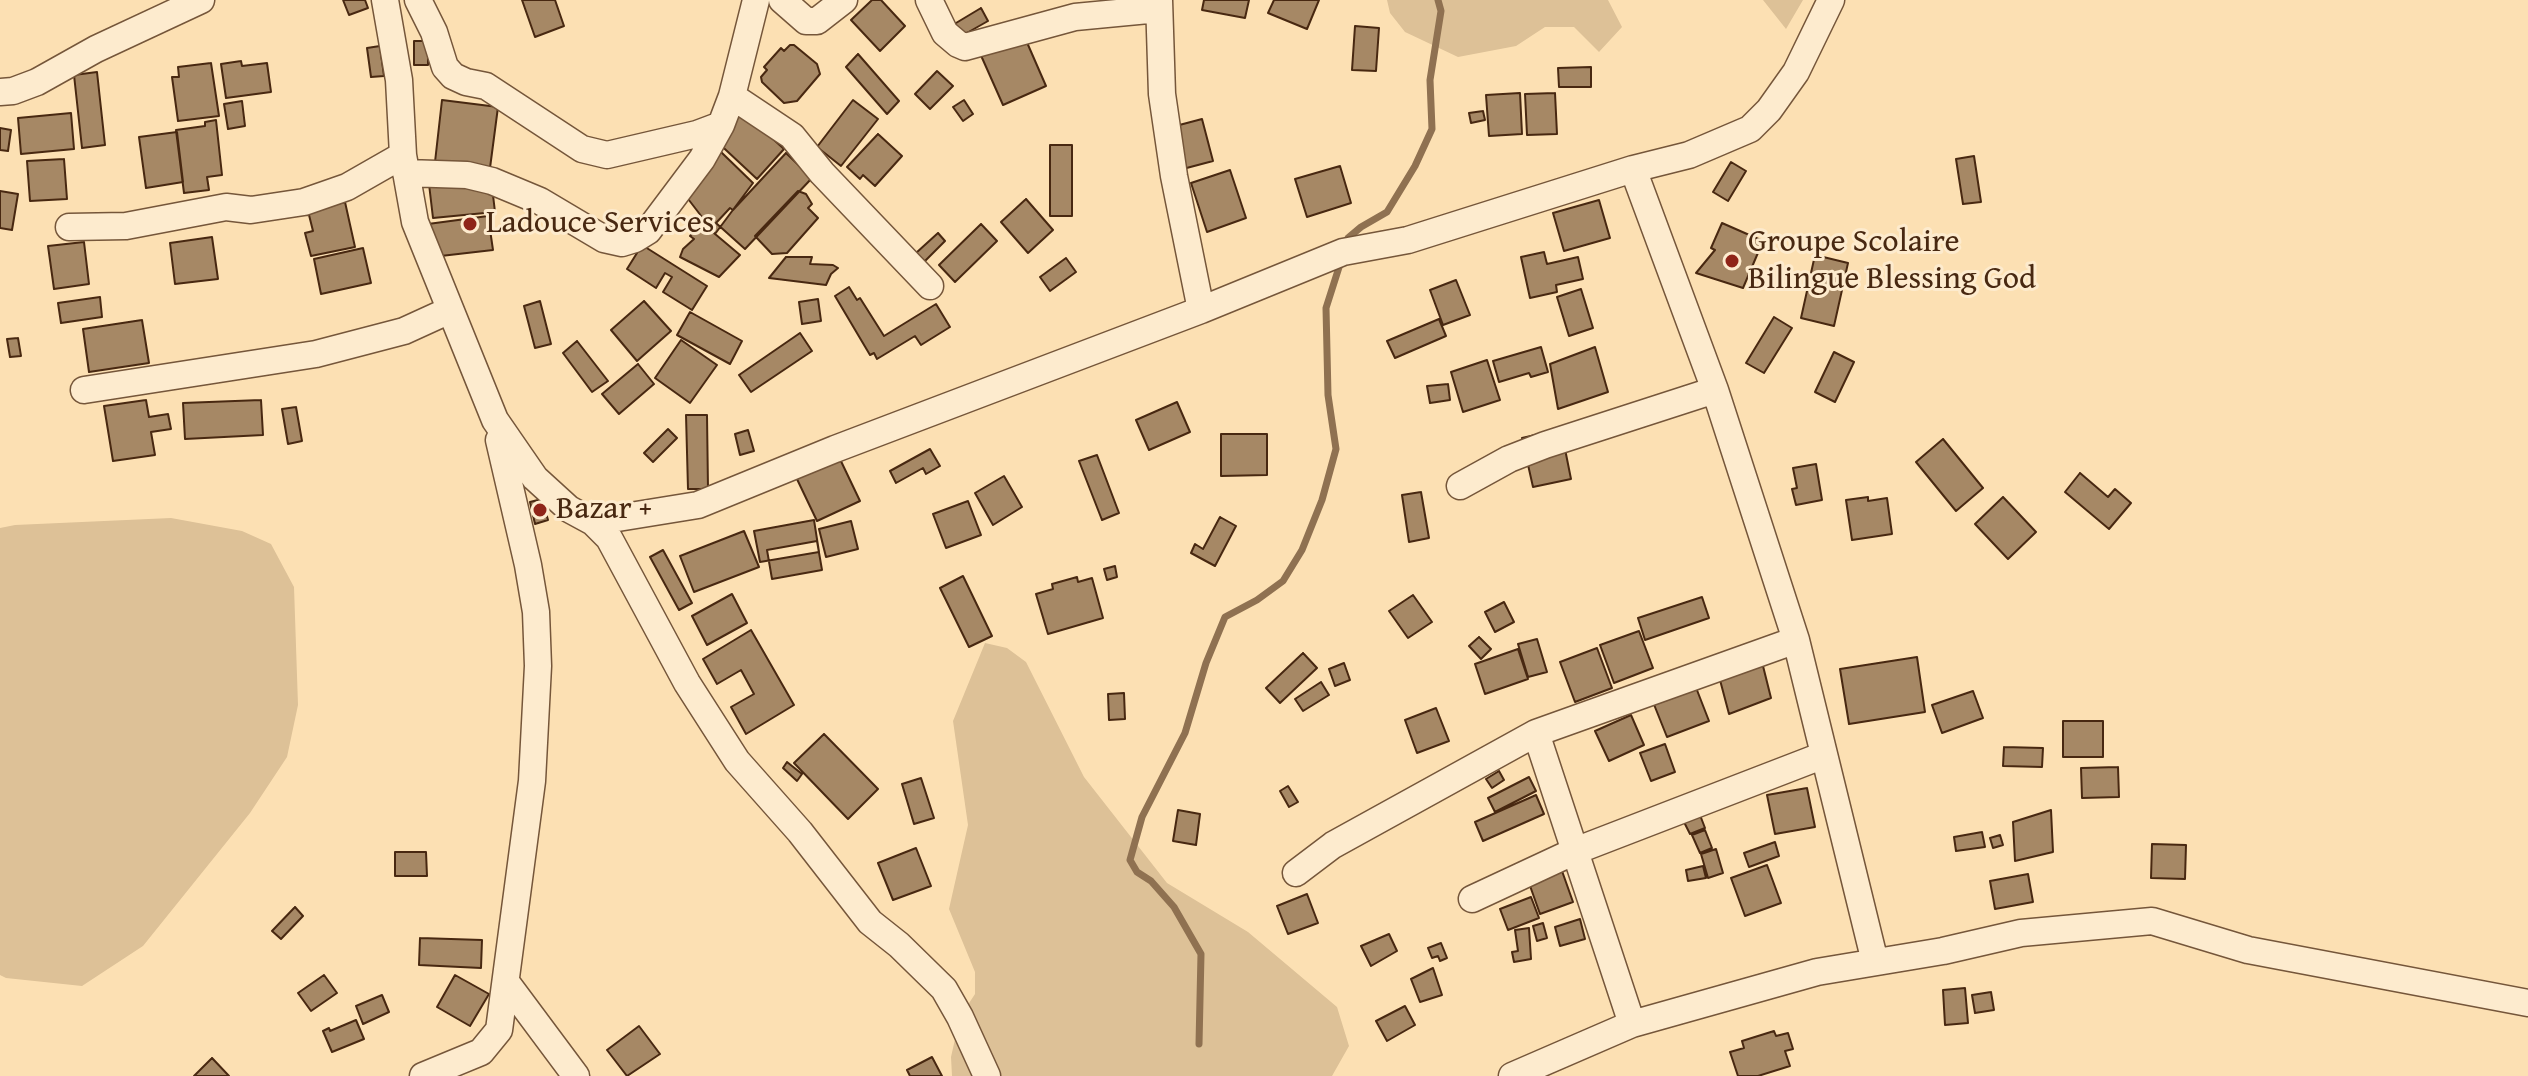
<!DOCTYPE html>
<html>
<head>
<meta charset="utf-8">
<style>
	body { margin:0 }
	canvas { display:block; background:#fce0b3 }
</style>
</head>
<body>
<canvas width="2528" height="1076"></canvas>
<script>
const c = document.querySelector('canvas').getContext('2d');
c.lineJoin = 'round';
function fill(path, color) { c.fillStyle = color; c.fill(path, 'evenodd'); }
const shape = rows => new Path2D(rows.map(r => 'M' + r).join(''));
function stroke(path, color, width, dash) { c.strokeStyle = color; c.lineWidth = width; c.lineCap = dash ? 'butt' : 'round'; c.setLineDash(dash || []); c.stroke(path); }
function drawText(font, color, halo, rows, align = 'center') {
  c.font = font + ' "Gentium Book Plus",serif'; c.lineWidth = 6; c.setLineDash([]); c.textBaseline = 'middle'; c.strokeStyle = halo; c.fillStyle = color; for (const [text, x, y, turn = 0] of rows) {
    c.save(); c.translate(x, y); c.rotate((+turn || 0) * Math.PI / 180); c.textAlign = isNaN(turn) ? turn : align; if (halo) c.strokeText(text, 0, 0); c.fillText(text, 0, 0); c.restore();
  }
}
const green = shape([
	[1387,0,1608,0,1622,27,1599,52,1574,27,1545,27,1516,46,1458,57,1405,32,1390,13],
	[1763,0,1803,0,1786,29],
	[171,518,242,531,271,544,294,587,298,705,287,757,250,813,143,946,82,986,6,978,0,975,0,528,15,525],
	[985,643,1007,648,1026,662,1084,777,1167,883,1248,932,1337,1007,1349,1046,1332,1076,952,1076,951,1057,960,1017,975,994,975,972,949,909,968,825,953,721]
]);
const stream = shape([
	[1346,245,1348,238,1361,227,1387,212,1415,166,1432,129,1430,80,1441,11,1438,0],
	[1199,1044,1201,954,1174,907,1151,881,1137,872,1130,860,1142,817,1185,733,1206,663,1225,617,1257,600,1283,581,1302,550,1322,500,1336,449,1328,395,1326,308,1341,261]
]);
const building = shape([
	[343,0,365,0,368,8,349,15,343,0],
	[522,0,555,0,564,26,535,37,522,0],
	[872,0,881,0,905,26,880,51,851,20,872,0],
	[1204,0,1249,0,1245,18,1202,10,1204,0],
	[1274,0,1319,0,1307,29,1268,13,1274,0],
	[981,8,988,21,958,38,951,26,981,8],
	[1355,26,1379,28,1376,71,1352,70,1355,26],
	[1022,31,1046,86,1003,105,979,51,1022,31],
	[414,41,428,41,428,65,414,65,414,41],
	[790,45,794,45,817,64,820,74,797,101,784,103,762,82,761,77,767,70,764,67,781,48,784,51,790,45],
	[380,46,384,76,371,77,367,48,380,46],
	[858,54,899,101,887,114,846,67,858,54],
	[241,61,242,66,267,63,271,92,226,98,221,64,241,61],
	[211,63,219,116,178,121,172,77,179,77,178,67,211,63],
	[1591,67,1591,87,1559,87,1558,68,1591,67],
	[937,71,953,86,930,109,915,94,937,71],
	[97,72,105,145,82,148,74,75,97,72],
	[1520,93,1522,134,1489,136,1486,95,1520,93],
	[1555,93,1557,134,1527,135,1525,94,1555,93],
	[442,100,498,107,490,168,435,162,442,100],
	[853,100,878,119,841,166,817,147,853,100],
	[964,100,973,114,963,121,953,107,964,100],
	[242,101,245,126,228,129,224,104,242,101],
	[739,108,784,149,757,179,712,137,739,108],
	[1483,111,1485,120,1471,123,1469,113,1483,111],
	[71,113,74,149,21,154,18,118,71,113],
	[1202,119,1213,161,1179,170,1168,128,1202,119],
	[216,120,222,175,207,177,209,190,184,193,176,130,205,126,205,122,216,120],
	[0,128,11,130,8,151,0,150,0,128],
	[177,132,183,182,146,188,139,137,177,132],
	[878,134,902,156,875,186,863,175,860,179,847,167,878,134],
	[1050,145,1072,145,1072,216,1050,216,1050,145],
	[721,152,753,183,715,234,682,191,721,152],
	[786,153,812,178,745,249,716,223,730,208,733,210,786,153],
	[1974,156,1981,202,1963,204,1956,159,1974,156],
	[64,159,67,199,30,201,27,161,64,159],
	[1731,162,1746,171,1728,201,1713,192,1731,162],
	[1340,166,1351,203,1307,217,1295,179,1340,166],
	[1230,170,1246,218,1207,232,1191,183,1230,170],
	[491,178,495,212,433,218,429,184,491,178],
	[0,191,18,194,12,230,0,228,0,191],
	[798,191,806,194,812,204,808,208,818,218,787,253,772,254,755,236,798,191],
	[1026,199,1053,230,1028,253,1001,222,1026,199],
	[1599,200,1610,238,1564,251,1553,213,1599,200],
	[345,202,355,247,311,256,305,233,313,231,308,211,345,202],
	[488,216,493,250,432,257,428,224,488,216],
	[702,223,740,255,719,277,680,257,683,249,694,239,690,236,702,223],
	[1722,223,1763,241,1743,288,1696,273,1715,250,1711,248,1722,223],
	[981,224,997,241,955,282,939,265,981,224],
	[938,233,945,241,924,262,916,253,938,233],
	[212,237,218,279,175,284,170,243,212,237],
	[84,242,89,284,54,289,48,246,84,242],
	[642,245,707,286,692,310,663,292,672,277,665,273,656,288,627,269,642,245],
	[363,248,371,283,321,294,314,259,363,248],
	[1544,252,1547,264,1578,257,1583,279,1556,285,1557,292,1530,298,1521,257,1544,252],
	[1815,255,1848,263,1834,326,1801,318,1815,255],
	[786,257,812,257,810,264,833,265,838,268,831,274,826,285,769,278,786,257],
	[1066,258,1076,272,1050,291,1040,277,1066,258],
	[1456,280,1470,315,1443,325,1430,290,1456,280],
	[849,287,857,300,860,298,884,336,936,304,950,327,921,345,915,336,877,359,874,353,870,355,835,296,849,287],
	[1581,289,1593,328,1569,336,1557,297,1581,289],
	[100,297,102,317,61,323,58,303,100,297],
	[818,299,821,321,802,324,799,302,818,299],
	[540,301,551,344,535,348,524,306,540,301],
	[644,301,671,331,637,361,611,330,644,301],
	[690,312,742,341,730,364,677,335,690,312],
	[1774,317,1792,328,1764,373,1746,363,1774,317],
	[1439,319,1446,336,1395,358,1387,341,1439,319],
	[142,320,149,363,89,372,83,329,142,320],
	[800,333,812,351,751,392,739,375,800,333],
	[18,338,21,356,10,357,7,339,18,338],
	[681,340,717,365,690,403,655,378,681,340],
	[577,341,608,381,592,392,563,353,577,341],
	[1541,347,1548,372,1531,377,1529,373,1499,382,1493,361,1541,347],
	[1595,347,1608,392,1558,409,1550,364,1595,347],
	[1834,352,1854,362,1835,402,1815,392,1834,352],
	[1487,360,1500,400,1463,412,1451,372,1487,360],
	[638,364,654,384,619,414,602,394,638,364],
	[1448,384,1450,400,1430,403,1427,386,1448,384],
	[146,400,149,417,168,414,171,429,151,432,155,455,113,461,104,406,146,400],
	[261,400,263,435,185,439,183,403,261,400],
	[1177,402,1190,432,1149,450,1136,420,1177,402],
	[296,407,302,441,288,444,282,409,296,407],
	[686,415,707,415,708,489,688,489,686,415],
	[668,429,677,438,653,462,644,453,668,429],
	[1561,429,1571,479,1533,487,1522,438,1561,429],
	[748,430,754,451,740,455,735,434,748,430],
	[1221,434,1267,434,1267,475,1221,476,1221,434],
	[1943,439,1983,488,1956,511,1916,462,1943,439],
	[930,449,940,466,926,474,923,468,896,483,890,471,930,449],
	[1097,455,1119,513,1102,520,1079,461,1097,455],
	[839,457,860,501,817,521,796,477,839,457],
	[1816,464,1822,500,1796,505,1792,489,1797,488,1793,468,1816,464],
	[2080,473,2108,497,2115,489,2131,503,2109,529,2065,492,2080,473],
	[1004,476,1022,507,993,525,975,493,1004,476],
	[1421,492,1429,538,1409,542,1402,495,1421,492],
	[1868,497,1868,501,1887,498,1892,534,1852,540,1846,500,1868,497],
	[2003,497,2036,532,2008,559,1975,524,2003,497],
	[542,499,548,520,535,524,530,502,542,499],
	[968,501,981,535,946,548,933,514,968,501],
	[1220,517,1236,526,1215,566,1191,553,1195,544,1203,549,1220,517],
	[814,520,819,552,760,562,754,531,814,520],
	[851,521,858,549,826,557,819,529,851,521],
	[744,531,759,567,694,592,680,556,744,531],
	[817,541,822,570,772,579,767,550,817,541],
	[663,550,692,603,679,610,650,557,663,550],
	[1115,566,1117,577,1107,580,1104,569,1115,566],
	[963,576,992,636,969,647,940,588,963,576],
	[1077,577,1078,582,1092,578,1103,618,1048,634,1036,594,1053,589,1052,584,1077,577],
	[732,594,747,623,707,645,692,616,732,594],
	[1413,595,1432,622,1408,638,1389,611,1413,595],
	[1702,597,1709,618,1645,640,1638,618,1702,597],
	[1504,602,1514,622,1495,632,1485,612,1504,602],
	[751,630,794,705,746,734,731,707,754,694,741,670,717,684,703,659,751,630],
	[1639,631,1653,668,1614,683,1600,645,1639,631],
	[1479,637,1491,649,1481,659,1469,646,1479,637],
	[1537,639,1547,672,1528,677,1518,644,1537,639],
	[1597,648,1612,688,1575,702,1560,662,1597,648],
	[1518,649,1528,679,1485,694,1475,664,1518,649],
	[1303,653,1317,668,1280,703,1266,688,1303,653],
	[1917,657,1925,712,1849,724,1840,669,1917,657],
	[1762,662,1771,698,1729,714,1720,680,1762,662],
	[1344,663,1350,680,1335,686,1329,669,1344,663],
	[1321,682,1329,695,1303,711,1295,699,1321,682],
	[1695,685,1709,721,1667,737,1653,702,1695,685],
	[1973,691,1983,718,1942,733,1932,705,1973,691],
	[1124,693,1125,719,1109,720,1108,694,1124,693],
	[1436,708,1449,741,1417,753,1405,720,1436,708],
	[1631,715,1644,745,1609,761,1595,731,1631,715],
	[2063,721,2103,721,2103,757,2063,757,2063,721],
	[824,734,878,789,848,819,794,763,824,734],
	[1665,744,1675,772,1651,781,1640,753,1665,744],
	[2004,747,2043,748,2042,767,2003,766,2004,747],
	[787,762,802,774,797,781,783,768,787,762],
	[2118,767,2119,797,2082,798,2081,768,2118,767],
	[1499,771,1504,780,1492,788,1486,779,1499,771],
	[1529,777,1536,791,1495,812,1488,798,1529,777],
	[921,778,934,818,914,824,902,784,921,778],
	[1288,786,1298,802,1289,807,1280,791,1288,786],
	[1807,788,1815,827,1775,834,1767,795,1807,788],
	[1536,795,1544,814,1483,841,1475,822,1536,795],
	[1178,810,1200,814,1196,845,1173,841,1178,810],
	[2051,810,2053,852,2015,861,2013,822,2051,810],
	[1700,815,1705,828,1690,834,1684,822,1700,815],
	[1705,830,1712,848,1700,853,1692,835,1705,830],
	[1982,832,1985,847,1956,851,1954,837,1982,832],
	[2000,835,2003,845,1993,848,1990,838,2000,835],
	[1775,842,1779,856,1749,867,1744,853,1775,842],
	[2152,844,2186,845,2185,879,2151,878,2152,844],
	[916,848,931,886,893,900,878,863,916,848],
	[1716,849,1723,873,1708,878,1701,854,1716,849],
	[395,852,426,852,427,876,395,876,395,852],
	[1767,865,1781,903,1745,916,1731,878,1767,865],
	[1703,866,1706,878,1688,881,1686,870,1703,866],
	[1562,871,1573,902,1540,914,1529,883,1562,871],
	[2028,874,2033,902,1995,909,1990,881,2028,874],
	[1307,894,1318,923,1288,934,1277,906,1307,894],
	[1531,897,1539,918,1508,930,1500,909,1531,897],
	[295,907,303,916,281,939,272,931,295,907],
	[1580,919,1585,939,1560,946,1555,927,1580,919],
	[1543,923,1547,938,1537,941,1533,926,1543,923],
	[1529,928,1531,959,1514,962,1512,952,1518,951,1515,930,1529,928],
	[1389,934,1397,951,1371,966,1361,946,1389,934],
	[420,938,482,940,481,968,419,965,420,938],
	[1441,943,1447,958,1440,961,1438,956,1432,958,1428,948,1441,943],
	[1433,968,1442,995,1420,1002,1411,979,1433,968],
	[324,975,337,993,311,1011,298,993,324,975],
	[455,975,489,994,470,1026,437,1007,455,975],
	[1965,988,1968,1023,1945,1025,1943,990,1965,988],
	[1991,992,1994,1010,1975,1013,1972,995,1991,992],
	[382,995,389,1012,363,1024,356,1006,382,995],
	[1405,1006,1415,1025,1387,1041,1376,1021,1405,1006],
	[356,1020,364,1039,332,1052,323,1031,329,1028,330,1031,356,1020],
	[639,1026,660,1054,627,1076,607,1050,639,1026],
	[1774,1031,1776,1036,1788,1033,1793,1049,1785,1051,1790,1066,1758,1076,1738,1076,1730,1052,1744,1048,1742,1041,1774,1031],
	[932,1057,942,1076,910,1076,907,1070,932,1057],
	[212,1058,229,1076,194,1076,212,1058]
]);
const minor = shape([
	[385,0,399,80,403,155,415,222,495,420,535,478,569,509,593,522,609,538,687,683,737,761,800,832,870,922,899,945,944,989,960,1017,987,1076],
	[418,0,434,32,445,67,453,76,466,82,486,86,582,149,607,155,697,134,721,125,732,96,756,0],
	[782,0,806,21,817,21,844,0],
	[929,0,945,33,958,44,965,47,1075,17,1159,9],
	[1159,0,1162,94,1174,176,1201,310],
	[0,92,13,91,37,82,96,49,201,0],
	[732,96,792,136,822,173,930,286],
	[1633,169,1715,390,1796,640,1875,962],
	[406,173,467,175,492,181,540,201,604,239,622,243,635,239,648,231,702,159,721,125],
	[69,227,126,226,226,207,251,210,304,202,347,187,403,155],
	[84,390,316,354,404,331,450,310],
	[1460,486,1509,459,1545,445,1715,390],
	[593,522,698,505,835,449,1201,310,1343,252,1408,240,1633,169,1689,155,1750,129,1769,110,1796,72,1831,0],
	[1536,733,1632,1024],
	[1296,873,1333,845,1536,733,1796,640],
	[1472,899,1575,851,1824,755],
	[506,982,576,1076],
	[423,1076,481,1052,499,1030,532,781,538,666,536,612,528,565,499,440],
	[1512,1076,1632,1024,1817,972,1943,951,2021,933,2152,921,2248,950,2528,1003]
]);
const markers = [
	[470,224,8,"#8f2418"],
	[1732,261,8,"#8f2418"],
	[540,510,8,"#8f2418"]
];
const poiNames = [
	["Ladouce Services",486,224],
	["Groupe Scolaire",1748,243],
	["Bilingue Blessing God",1748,280],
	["Bazar +",556,510]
];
fill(green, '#ddc197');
stroke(stream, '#8f7151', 7);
fill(building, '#a68865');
stroke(building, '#482811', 2);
stroke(minor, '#75563a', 29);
stroke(minor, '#fdebce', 26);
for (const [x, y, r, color] of markers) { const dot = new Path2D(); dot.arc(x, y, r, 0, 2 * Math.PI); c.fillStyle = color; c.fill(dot); stroke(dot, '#fdebce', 3); }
drawText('32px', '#482811', '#fdebce', poiNames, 'left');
</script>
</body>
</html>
